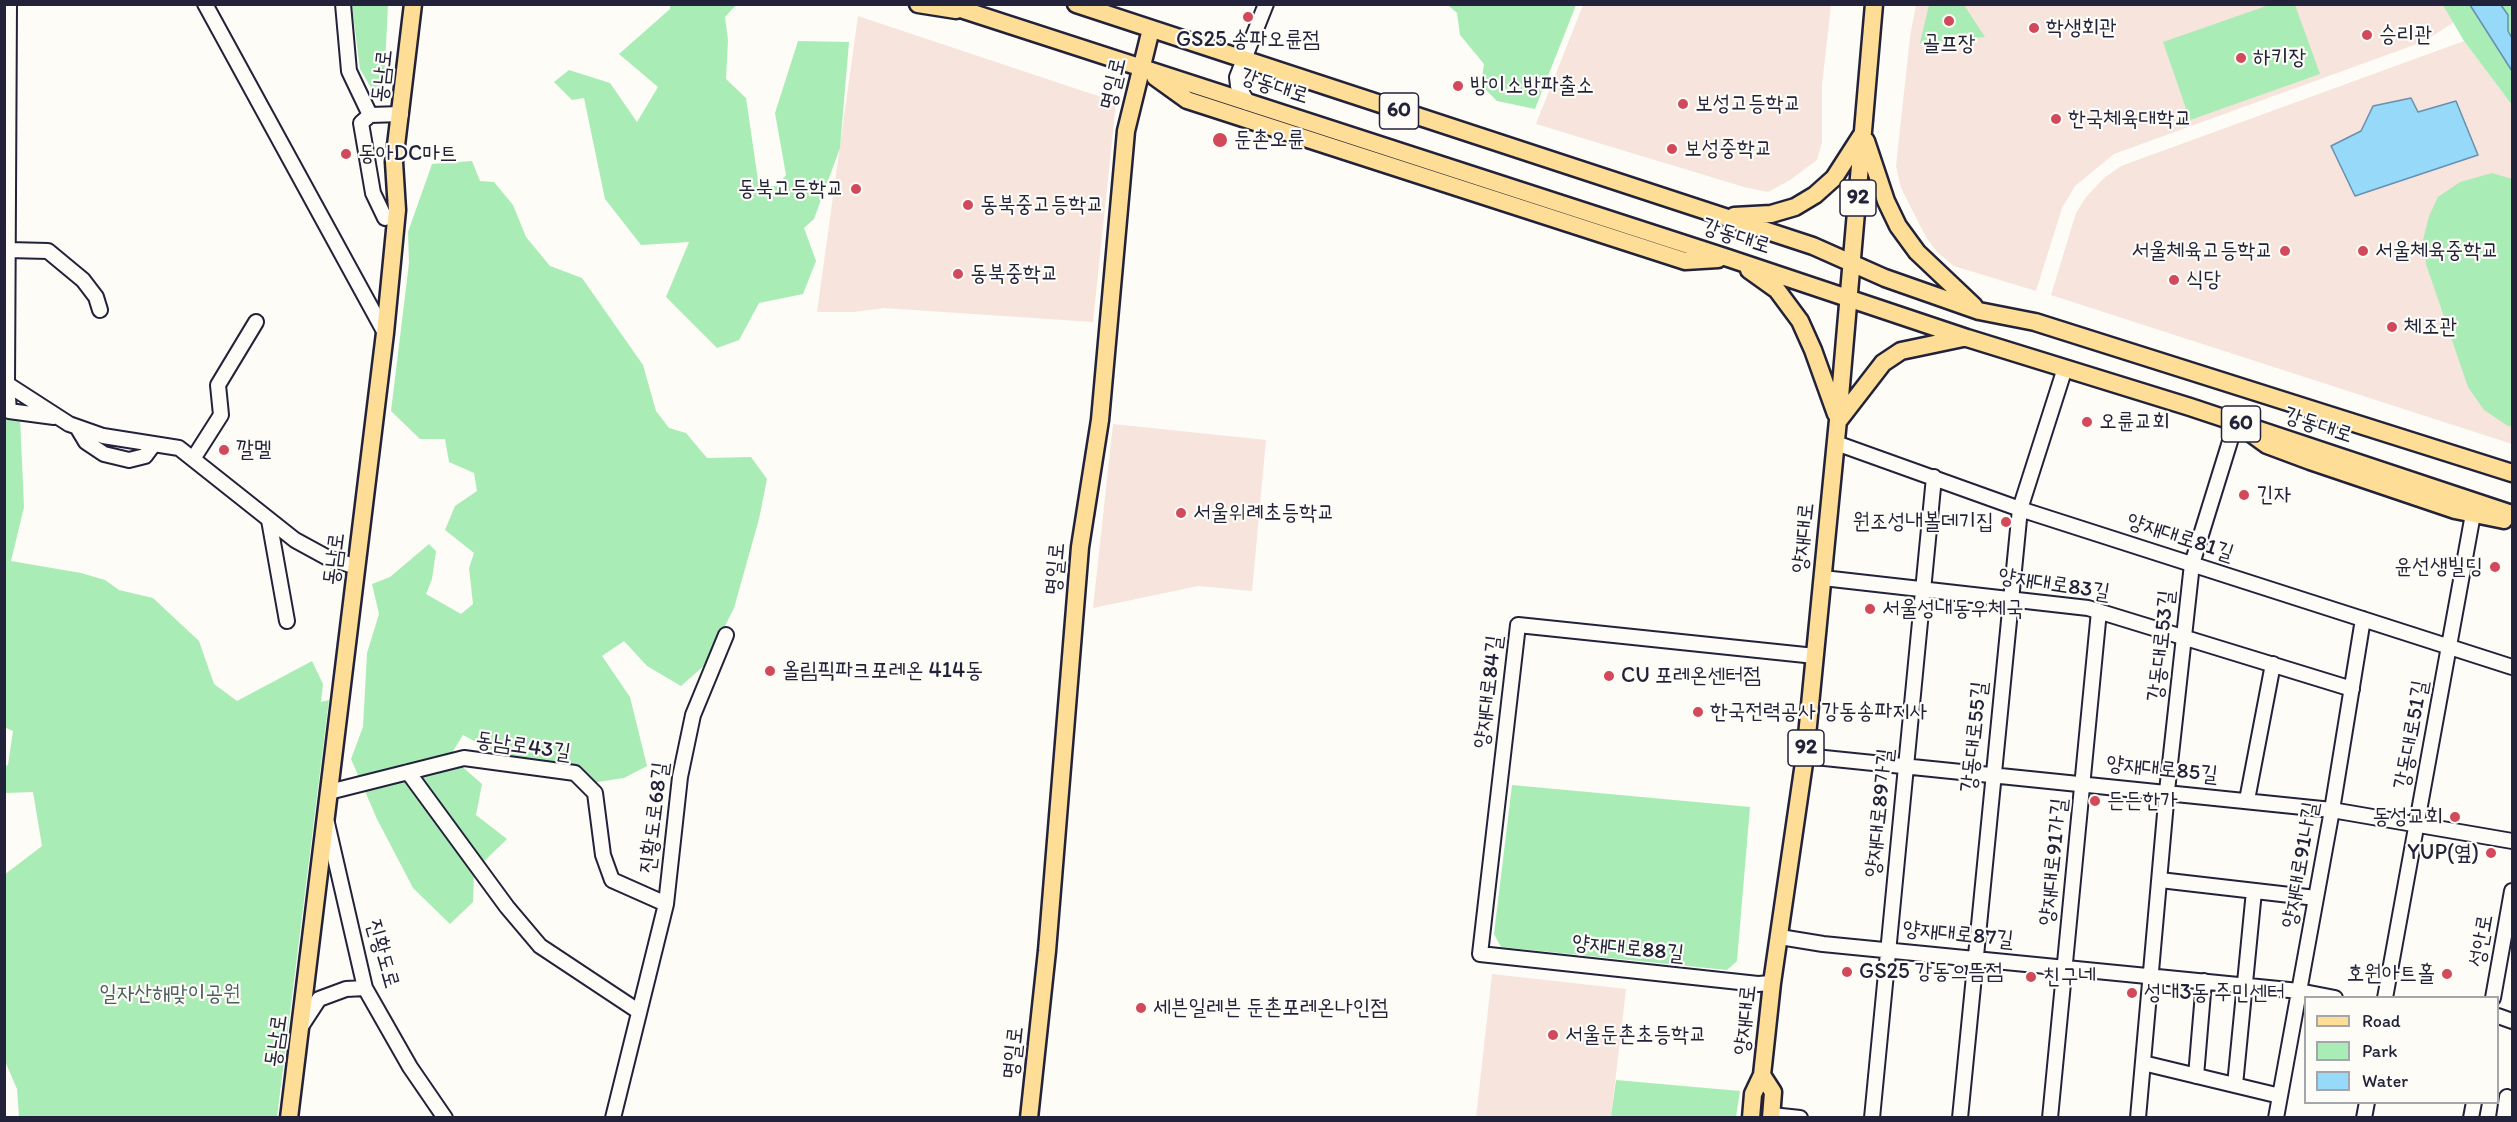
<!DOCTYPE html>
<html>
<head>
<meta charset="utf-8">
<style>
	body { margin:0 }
	#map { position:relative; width:2517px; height:1122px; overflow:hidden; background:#fdfcf7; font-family:Itim,sans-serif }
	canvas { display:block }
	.frame { position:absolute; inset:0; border:6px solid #22223b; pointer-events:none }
	.legend { position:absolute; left:2304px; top:996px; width:195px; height:108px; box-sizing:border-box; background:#fdfcf7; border:2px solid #a5a5ac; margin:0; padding:8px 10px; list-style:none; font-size:18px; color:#22223b }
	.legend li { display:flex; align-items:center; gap:12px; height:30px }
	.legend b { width:30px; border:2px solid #a5a5ac }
</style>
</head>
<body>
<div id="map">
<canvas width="2517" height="1122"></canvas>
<div class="frame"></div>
<ul class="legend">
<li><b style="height:8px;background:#fedd96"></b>Road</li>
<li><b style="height:16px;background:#aaecb6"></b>Park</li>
<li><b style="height:16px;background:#96d9f8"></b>Water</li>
</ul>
</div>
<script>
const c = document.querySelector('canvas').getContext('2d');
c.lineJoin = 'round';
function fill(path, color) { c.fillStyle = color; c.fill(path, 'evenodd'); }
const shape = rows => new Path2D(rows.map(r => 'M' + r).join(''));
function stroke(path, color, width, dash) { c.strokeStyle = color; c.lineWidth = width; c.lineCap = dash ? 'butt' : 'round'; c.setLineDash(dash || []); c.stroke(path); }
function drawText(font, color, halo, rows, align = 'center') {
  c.font = font + ' Itim,"Poor Story",sans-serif'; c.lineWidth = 4.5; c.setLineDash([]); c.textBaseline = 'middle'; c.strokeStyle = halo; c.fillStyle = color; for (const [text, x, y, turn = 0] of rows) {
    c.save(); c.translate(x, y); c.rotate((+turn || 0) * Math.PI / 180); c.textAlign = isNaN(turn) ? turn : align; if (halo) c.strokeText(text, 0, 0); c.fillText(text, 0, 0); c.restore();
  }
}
const built = shape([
	[2443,4,2454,22,2425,41,2114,154,2075,186,2062,208,2036,291,1954,266,1937,252,1926,237,1901,188,1896,166,1910,37,1916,5],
	[1583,5,1831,5,1822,85,1822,142,1817,160,1790,180,1768,192,1744,187,1536,124],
	[858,16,1116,102,1093,322,884,308,854,312,817,312],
	[2464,41,2512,105,2512,444,2051,295,2076,213,2086,197,2104,178,2121,166],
	[1113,424,1266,440,1252,591,1198,586,1093,608],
	[1492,974,1626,989,1611,1117,1476,1118]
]);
const green = shape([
	[388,5,384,84,374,93,360,69,352,6],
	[670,5,736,5,725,17,728,40,726,79,746,98,759,187,777,186,786,175,775,113,798,41,849,42,840,148,814,219,804,228,816,261,803,294,759,303,739,340,717,348,666,297,689,242,641,245,605,199,584,98,572,100,554,82,569,70,610,83,637,122,658,87,619,54,670,9],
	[1448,5,1576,5,1535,109,1497,101,1481,85,1484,64,1460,35,1457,13],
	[1929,5,1964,5,1985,37,1920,43],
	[2269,5,2295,5,2320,74,2190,120,2163,42],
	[2443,5,2512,5,2512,105,2464,41],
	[472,161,480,181,494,182,513,205,526,237,550,266,582,278,643,365,656,411,669,428,686,433,707,458,751,457,767,479,759,519,734,608,706,664,681,686,647,666,624,641,602,656,630,697,647,766,624,778,591,783,495,752,463,735,450,756,482,784,476,815,507,839,474,871,473,902,450,924,413,888,377,819,351,759,363,727,367,653,379,614,372,584,390,577,429,544,436,551,432,579,426,594,461,614,473,604,469,568,474,553,445,530,455,506,477,491,474,473,449,462,445,439,420,439,391,411,409,263,408,232,432,164],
	[2492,173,2512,179,2512,426,2508,426,2484,410,2468,387,2426,264,2423,240,2429,216,2438,197,2460,182],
	[4,418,20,418,24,507,11,561,81,573,105,580,119,590,153,598,199,641,214,684,237,701,312,661,323,684,321,702,329,700,277,1117,19,1117,17,1089,5,1061,4,875,42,846,33,792,5,793,5,766,8,765,13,731,4,727],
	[1512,785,1750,807,1737,961,1727,970,1501,947,1494,934],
	[1616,1080,1740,1091,1736,1117,1611,1117]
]);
const water = shape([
	[2470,5,2501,5,2508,15,2508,31,2512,38,2512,71,2470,5],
	[2411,98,2418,112,2456,101,2478,155,2355,196,2331,146,2361,131,2373,106,2411,98]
]);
const minor = shape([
	[9,4,7,384,69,424,103,436,179,448,295,540,328,558,357,567],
	[205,4,385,333],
	[343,4,349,71,370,115],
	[1248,103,1238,86,1237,77,1266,4],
	[385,218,373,193,361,123,370,115,401,114],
	[8,250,48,251,83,280,96,297,100,310],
	[7,384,9,411,54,417],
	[77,427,86,442,104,454,129,460,145,456,154,444],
	[1836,443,2020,509,2512,667],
	[193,459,221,415,218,385,256,322],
	[269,520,287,621],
	[1823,578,2088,608,2352,689],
	[1805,756,2332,810,2512,841],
	[408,772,507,907,540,946,638,1011],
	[329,792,464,758,575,773,595,793,603,855,612,880,666,904],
	[2247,800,2273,664],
	[327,823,365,988,410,1067,445,1118],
	[2160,880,2316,898],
	[1780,937,1823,944,2299,991,2335,998],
	[1772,983,1758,984,1480,954,1518,625,1815,656],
	[2385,998,2473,514],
	[2493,998,2512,891],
	[2498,1016,2512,1021],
	[302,1025,319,999,346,989,365,988],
	[2143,1063,2280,1096],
	[2196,1076,2204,981],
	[2235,1085,2254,891],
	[1772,1115,1800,1118],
	[613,1118,666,904,680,777,693,715,726,635],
	[1872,1118,1934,477],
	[1960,1118,2020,509,2065,368],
	[2050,1118,2099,611],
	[2138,1118,2167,791,2192,564,2236,422],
	[2276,1118,2332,810,2363,619],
	[2364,1118,2367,1102],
	[2471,1118,2474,1102],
	[2504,1118,2507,1097]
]);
const major = shape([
	[918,4,956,10],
	[945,4,1728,258,1967,338,2190,407,2512,514],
	[1076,4,1813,246,1885,278,1979,311,2035,322,2512,473],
	[1155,77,1187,100,1685,261,1718,259],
	[1866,141,1886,201,1898,226,1917,252,1974,306],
	[1734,216,1771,214,1795,207,1815,195,1834,178,1861,136],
	[1749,270,1777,290,1800,321,1813,350,1836,414],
	[1839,420,1883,363,1901,351,1963,338],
	[2249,432,2267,445,2310,461,2455,510,2504,520],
	[1762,1075,1773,1092,1771,1118],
	[289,1118,385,333,397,210,394,162,413,4],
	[1029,1118,1047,951,1080,547,1100,420,1126,131,1151,29],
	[1751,1118,1753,1094,1762,1075,1772,983,1805,756,1838,420,1874,4]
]);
const markers = [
	[1248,17,6,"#d1495b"],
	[1949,21,6,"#d1495b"],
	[2034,28,6,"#d1495b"],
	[2367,35,6,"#d1495b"],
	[2241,58,6,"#d1495b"],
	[1458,86,6,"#d1495b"],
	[1683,104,6,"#d1495b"],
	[2056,119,6,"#d1495b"],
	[1220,140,8,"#d1495b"],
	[1672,149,6,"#d1495b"],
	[346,154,6,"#d1495b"],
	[856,189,6,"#d1495b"],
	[968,205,6,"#d1495b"],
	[2285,251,6,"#d1495b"],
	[2363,251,6,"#d1495b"],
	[958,274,6,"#d1495b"],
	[2174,280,6,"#d1495b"],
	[2392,327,6,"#d1495b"],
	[2087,422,6,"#d1495b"],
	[224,450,6,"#d1495b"],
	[2244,495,6,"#d1495b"],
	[1181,513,6,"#d1495b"],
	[2006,522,6,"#d1495b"],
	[2495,567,6,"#d1495b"],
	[1870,609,6,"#d1495b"],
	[770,671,6,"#d1495b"],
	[1609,676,6,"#d1495b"],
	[1698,712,6,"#d1495b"],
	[2095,801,6,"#d1495b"],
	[2455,817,6,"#d1495b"],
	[2491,853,6,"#d1495b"],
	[1847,972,6,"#d1495b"],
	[2447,974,6,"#d1495b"],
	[2031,977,6,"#d1495b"],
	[2132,993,6,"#d1495b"],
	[1141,1008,6,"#d1495b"],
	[1553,1035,6,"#d1495b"]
];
const shields = [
	[1399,111,39],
	[1858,198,36],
	[2241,424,39],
	[1806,748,36]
];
const shieldNames = [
	["60",1399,111],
	["92",1858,198],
	["60",2241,424],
	["92",1806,748]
];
const poiNames = [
	["학생회관",2046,28],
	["승리관",2379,35],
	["GS25 송파오륜점",1248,40,"center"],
	["골프장",1949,44,"center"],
	["하키장",2253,58],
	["방이소방파출소",1470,86],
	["보성고등학교",1695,104],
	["한국체육대학교",2068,119],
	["둔촌오륜",1234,140],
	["보성중학교",1684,149],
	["동아DC마트",358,154],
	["동북고등학교",844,189,"right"],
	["동북중고등학교",980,205],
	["서울체육고등학교",2273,251,"right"],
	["서울체육중학교",2375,251],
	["동북중학교",970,274],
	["식당",2186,280],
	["체조관",2404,327],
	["오륜교회",2099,422],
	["깔멜",236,450],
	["긴자",2256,495],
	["서울위례초등학교",1193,513],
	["원조성내볼데기집",1994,522,"right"],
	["윤선생빌딩",2483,567,"right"],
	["서울성내동우체국",1882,609],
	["올림픽파크포레온 414동",782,671],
	["CU 포레온센터점",1621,676],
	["한국전력공사 강동송파지사",1710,712],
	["든든한가",2107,801],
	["동성교회",2443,817,"right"],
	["YUP(옆)",2479,853,"right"],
	["GS25 강동으뜸점",1859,972],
	["호원아트홀",2435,974,"right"],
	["친구네",2043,977],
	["성내3동 주민센터",2144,993],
	["세븐일레븐 둔촌포레온나인점",1153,1008],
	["서울둔촌초등학교",1565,1035]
];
const streetNames = [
	["동남로",383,76,-84],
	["명일로",1114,84,-77],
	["강동대로",1274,87,18],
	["강동대로",1736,237,18],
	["강동대로",2318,426,18],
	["양재대로",1804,538,-84],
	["양재대로81길",2180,538,18],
	["동남로",335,559,-83],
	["명일로",1056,569,-85],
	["양재대로83길",2054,585,9],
	["강동대로53길",2162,646,-84],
	["양재대로84길",1489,692,-83],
	["강동대로51길",2412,735,-80],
	["강동대로55길",1975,737,-84],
	["동남로43길",523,747,8],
	["양재대로85길",2162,770,6],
	["양재대로89가길",1880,813,-84],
	["진황도로68길",655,818,-83],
	["양재대로91가길",2054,862,-84],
	["양재대로91나길",2301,865,-80],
	["양재대로87길",1958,935,6],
	["성안로",2482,941,-80],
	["양재대로88길",1628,949,6],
	["진황도로",382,954,74],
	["양재대로",1746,1020,-84],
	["동남로",277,1041,-82],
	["명일로",1014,1053,-84]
];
const parkNames = [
	["일자산해맞이공원",170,994]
];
fill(built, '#f6e4dd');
fill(green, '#aaecb6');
fill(water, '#96d9f8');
stroke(water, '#6890ac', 1.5);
stroke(minor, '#22223b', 18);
stroke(major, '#22223b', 21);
stroke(minor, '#fdfcf7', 14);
stroke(major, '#fedd96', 16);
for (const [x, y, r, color] of markers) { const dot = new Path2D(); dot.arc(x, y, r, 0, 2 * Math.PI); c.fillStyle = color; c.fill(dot); stroke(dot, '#fdfcf7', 2); }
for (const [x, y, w] of shields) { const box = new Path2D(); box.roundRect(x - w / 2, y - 18, w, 36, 4.5); c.fillStyle = '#fdfcf7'; c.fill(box); stroke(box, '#22223b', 1.5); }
drawText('bold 21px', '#22223b', null, shieldNames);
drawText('22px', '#22223b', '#fdfcf7', poiNames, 'left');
drawText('22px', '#22223b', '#fdfcf7', streetNames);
drawText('22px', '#4b5f60', '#fdfcf7', parkNames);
</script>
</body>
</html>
